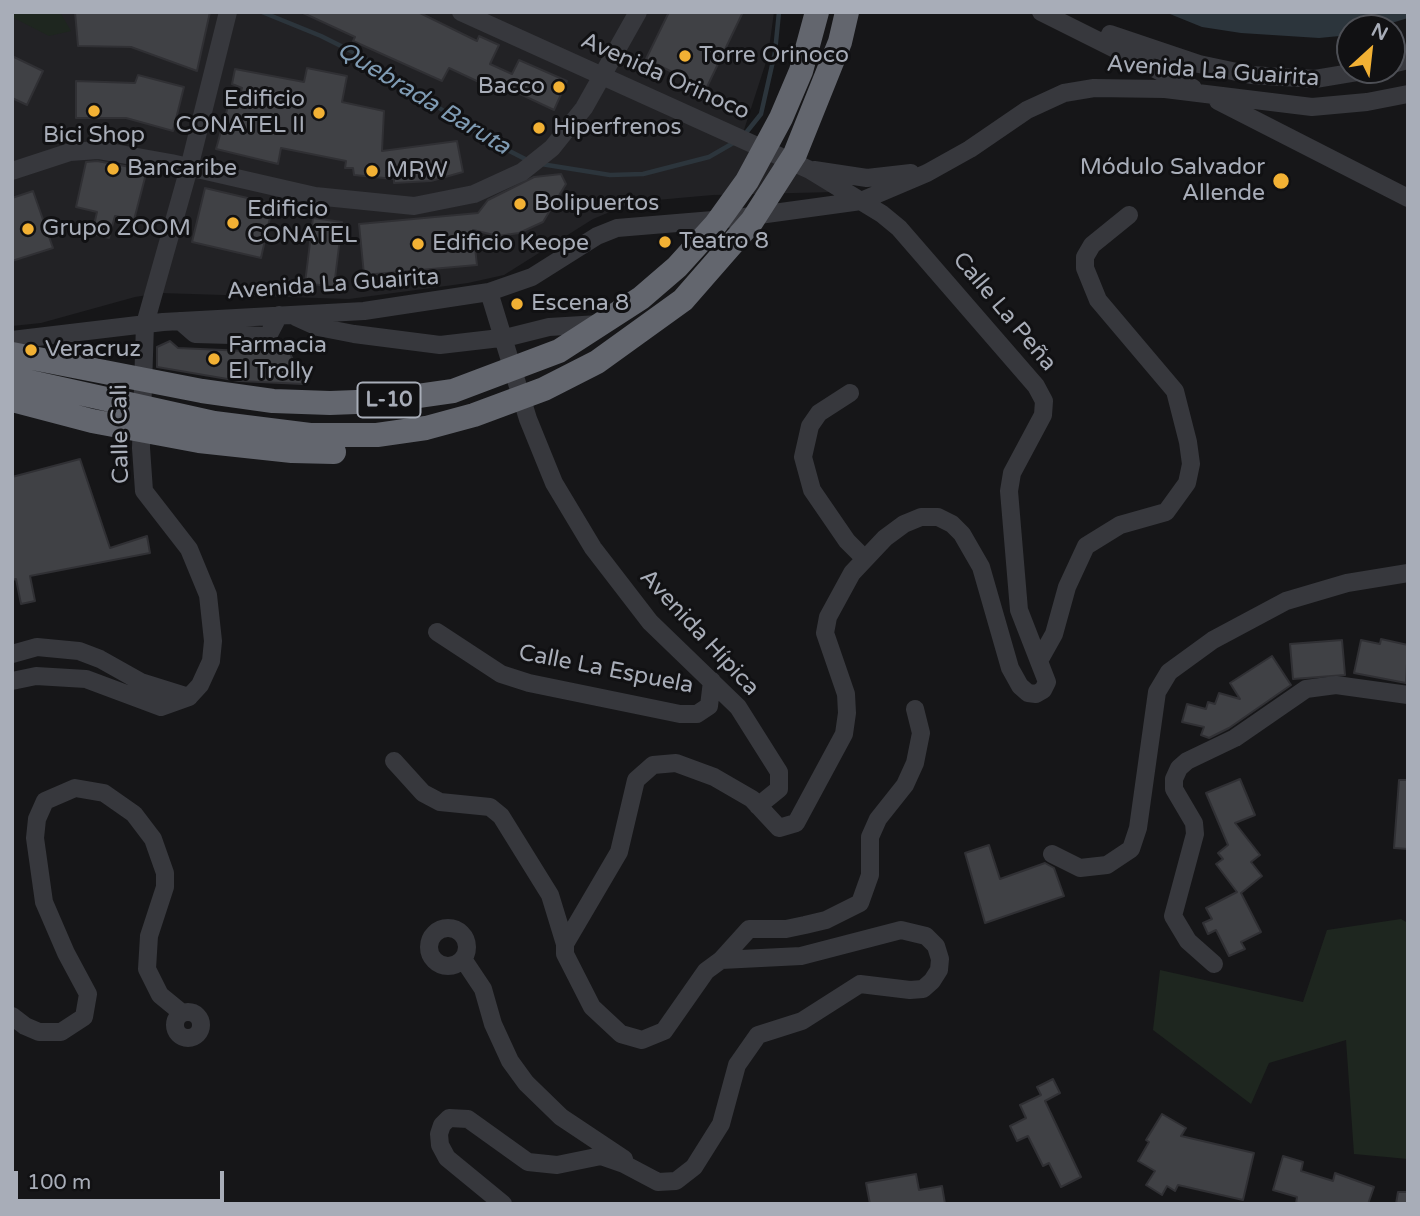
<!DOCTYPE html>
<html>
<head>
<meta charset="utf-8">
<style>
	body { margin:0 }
	#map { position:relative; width:1420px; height:1216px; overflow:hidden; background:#161618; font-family:"Varela Round",sans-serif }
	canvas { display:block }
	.frame { position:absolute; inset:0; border:14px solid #a8adb8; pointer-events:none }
	.north { position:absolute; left:1336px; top:14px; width:70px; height:70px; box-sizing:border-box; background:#111113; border:2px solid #4d4f55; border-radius:50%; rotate:27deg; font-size:19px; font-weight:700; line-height:28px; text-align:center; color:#a8adb8 }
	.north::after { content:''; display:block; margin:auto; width:24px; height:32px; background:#f2b134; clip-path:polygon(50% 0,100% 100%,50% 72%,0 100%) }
	.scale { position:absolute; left:14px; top:1171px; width:210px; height:32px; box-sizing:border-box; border:4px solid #a8adb8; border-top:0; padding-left:9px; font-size:21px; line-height:24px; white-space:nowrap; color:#a8adb8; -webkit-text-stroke:5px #111113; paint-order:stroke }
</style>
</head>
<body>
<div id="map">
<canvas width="1420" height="1216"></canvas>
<div class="frame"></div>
<div class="north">N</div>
<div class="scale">100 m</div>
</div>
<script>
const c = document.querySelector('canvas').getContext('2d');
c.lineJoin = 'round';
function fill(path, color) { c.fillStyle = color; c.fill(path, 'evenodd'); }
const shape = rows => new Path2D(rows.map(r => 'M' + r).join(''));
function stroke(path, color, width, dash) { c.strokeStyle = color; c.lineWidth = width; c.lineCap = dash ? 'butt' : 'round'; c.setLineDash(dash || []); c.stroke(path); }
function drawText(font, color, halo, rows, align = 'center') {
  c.font = font + ' "Varela Round",sans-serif'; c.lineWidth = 6; c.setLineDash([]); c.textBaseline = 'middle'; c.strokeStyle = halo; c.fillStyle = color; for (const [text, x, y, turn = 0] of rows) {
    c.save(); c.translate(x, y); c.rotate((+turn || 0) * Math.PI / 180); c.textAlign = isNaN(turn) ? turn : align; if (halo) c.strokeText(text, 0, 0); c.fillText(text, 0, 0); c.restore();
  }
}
const built = shape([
	[12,12,774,12,768,56,742,136,835,192,713,195,634,202,593,219,504,275,468,283,349,299,160,293,135,297,41,323,12,326]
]);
const green = shape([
	[12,12,60,12,71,31,49,36,12,17],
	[1401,919,1408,923,1408,1159,1354,1154,1346,1040,1269,1063,1251,1104,1153,1030,1160,970,1303,1002,1327,930]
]);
const water = shape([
	[1165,12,1408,12,1408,18,1375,28,1350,28,1350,35,1319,38,1241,33,1202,27]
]);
const stream = shape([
	[262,12,321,36,361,56,486,139,529,161],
	[745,134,761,114,775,52,779,12],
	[541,164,610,175,643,174,709,157,735,142]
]);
const building = shape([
	[75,12,210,12,197,71,131,47,78,46,75,12],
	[301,12,418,12,477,41,479,36,499,45,490,64,512,74,519,60,567,81,554,110,484,77,481,83,449,68,442,81,353,41,355,37,301,12],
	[669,12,743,12,706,89,646,59,669,12],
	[12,56,43,71,27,105,12,98,12,56],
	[307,68,347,76,342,102,384,111,382,151,457,141,463,172,431,181,394,183,394,179,354,175,353,168,345,168,346,161,281,148,278,164,216,149,230,99,238,101,242,88,232,84,235,69,304,82,307,68],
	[138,75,184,87,173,131,126,118,76,118,76,81,135,83,138,75],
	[97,161,147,170,134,220,115,216,109,238,92,234,97,212,76,207,86,162,97,161],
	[561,174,566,184,543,222,519,233,498,236,473,230,477,265,364,275,359,224,478,213,488,200,534,177,561,174],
	[205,188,273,204,261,258,192,242,205,188],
	[33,191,53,248,12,261,12,198,33,191],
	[313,218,342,222,334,287,305,283,313,218],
	[170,341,178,348,290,353,303,384,239,381,157,367,157,347,170,341],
	[80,459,110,548,147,536,150,553,30,576,35,601,21,604,16,579,12,580,12,477,80,459],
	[1381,639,1408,645,1406,683,1354,673,1361,640,1380,644,1381,639],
	[1342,640,1345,675,1293,679,1290,644,1342,640],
	[1272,656,1291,685,1229,728,1209,738,1201,735,1204,727,1182,722,1187,704,1206,709,1208,702,1215,704,1219,693,1240,699,1230,683,1272,656],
	[1240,779,1255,815,1235,823,1260,855,1251,862,1262,876,1241,893,1261,932,1241,942,1245,949,1229,956,1216,930,1208,934,1203,923,1212,919,1206,908,1237,892,1216,864,1223,859,1218,853,1228,845,1206,793,1240,779],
	[1399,780,1408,780,1408,849,1394,848,1399,780],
	[989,845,1000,879,1045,863,1054,868,1064,896,985,923,965,853,989,845],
	[1053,1079,1060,1093,1045,1101,1081,1177,1061,1187,1049,1163,1043,1166,1028,1136,1017,1141,1010,1126,1026,1118,1020,1105,1041,1095,1037,1087,1053,1079],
	[1162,1114,1186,1128,1181,1136,1254,1153,1243,1200,1178,1185,1175,1191,1167,1186,1162,1195,1146,1185,1155,1171,1138,1161,1149,1142,1146,1140,1162,1114],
	[1283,1156,1303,1162,1301,1171,1333,1181,1335,1173,1374,1187,1368,1204,1296,1204,1297,1197,1273,1190,1283,1156],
	[916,1174,919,1190,942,1186,945,1204,870,1204,866,1183,916,1174],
	[1398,1192,1408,1192,1408,1204,1396,1204,1398,1192]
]);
const minor = shape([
	[461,12,810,170,882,214,899,228,1036,386,1044,401,1043,415,1012,473,1009,491,1019,610,1047,682,1043,690,1036,694,1028,693,1020,686,1010,668,981,567,962,534,952,524,938,517,921,517,904,524,885,538,852,573,828,617,825,633,846,694,847,713,844,734,796,823,779,828,752,799,714,777,676,763,653,765,636,780,619,852,565,944,565,954,592,1007,621,1034,642,1040,664,1031,706,971,721,960,801,956,901,930,926,936,936,946,940,959,939,970,932,981,923,989,910,990,860,984,802,1021,758,1035,737,1065,721,1124,694,1167,676,1181,658,1182,624,1164,601,1156,557,1165,528,1162,468,1119,449,1118,442,1125,439,1134,440,1145,447,1158,503,1204],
	[1041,12,1193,88],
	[1110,34,1199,64,1251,75,1315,79,1369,70],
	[1392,64,1408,60],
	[1218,101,1408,198],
	[814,170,867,178,911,173],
	[12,171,70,152,98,150,171,163,315,196,414,206,474,194,522,172,552,148,584,108,638,12],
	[489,292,528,419,554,483,593,548,650,622,738,707,779,772,779,789,758,806],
	[296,317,318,327,354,334,440,345,509,337,549,327,599,324],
	[180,321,195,334,268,336,279,315],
	[12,340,163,322,364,311,489,292,532,277,597,236,617,228,737,218,861,201,927,173,970,149,1027,110,1064,93,1094,88,1165,89,1312,107,1367,102,1408,94],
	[850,393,819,413,810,426,803,457,812,490,847,541,864,558],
	[437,632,501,674,529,683,680,714,697,714,709,706,712,681],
	[12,654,37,647,79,651,100,659,141,682,189,697],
	[1040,659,1054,634,1067,587,1086,546,1120,525,1166,512,1187,483,1191,464,1188,442,1175,391,1098,300,1085,268,1085,257,1092,245,1129,215],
	[12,681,36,676,86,679,161,707,189,697,200,685,211,661,213,641,208,595,189,549,144,491,141,448,145,324,189,168,228,12],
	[394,761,423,793,440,802,490,807,501,816,550,895,565,944],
	[1052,854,1080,868,1107,865,1131,849,1138,828,1157,692,1169,672,1213,640,1286,601,1347,583,1408,573],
	'429 947a19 19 0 1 1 38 0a19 19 0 1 1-38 0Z',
	[463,959,483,989,493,1024,510,1061,526,1083,561,1117,624,1159],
	[721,960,749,929,786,929,805,925,826,920,860,903,870,875,870,837,878,819,905,785,915,763,921,733,915,709],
	[1214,964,1188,941,1173,916,1195,834,1194,823,1174,789,1174,779,1179,768,1187,761,1235,738,1306,689,1336,685,1408,695],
	'175 1025a13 13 0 1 1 26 0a13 13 0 1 1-26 0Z',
	[12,1016,25,1026,39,1032,61,1032,84,1017,88,994,66,953,44,902,35,838,37,819,45,801,75,788,104,793,134,814,153,839,165,873,165,887,149,936,147,969,160,995,182,1013]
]);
const highway = shape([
	[12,354,202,391,273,401,330,403,383,401,453,391,559,351,641,298,677,267,716,224,747,181,781,118,801,71,817,12],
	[12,378,214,423,310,435,377,435,426,428,474,415,544,389,597,362,683,300,752,221,795,154,840,42,847,12],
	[12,400,92,421,199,441,292,451,334,452]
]);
const markers = [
	[685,56,7,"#f2b134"],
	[559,87,7,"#f2b134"],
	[94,111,7,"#f2b134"],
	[319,113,7,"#f2b134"],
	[539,128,7,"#f2b134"],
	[113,169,7,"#f2b134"],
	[372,171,7,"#f2b134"],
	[1281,181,9,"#f2b134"],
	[520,204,7,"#f2b134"],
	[233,223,7,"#f2b134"],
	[28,229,7,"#f2b134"],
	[665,242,7,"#f2b134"],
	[418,244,7,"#f2b134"],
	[517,304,7,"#f2b134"],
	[31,350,7,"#f2b134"],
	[214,359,7,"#f2b134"]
];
const shields = [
	[389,400,63]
];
const shieldNames = [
	["L-10",389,400]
];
const poiNames = [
	["Torre Orinoco",699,56],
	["Bacco",545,87,"right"],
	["Edificio",305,100,"right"],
	["CONATEL II",305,126,"right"],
	["Hiperfrenos",553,128],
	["Bici Shop",94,136,"center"],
	["Módulo Salvador",1265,168,"right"],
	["Allende",1265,194,"right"],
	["Bancaribe",127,169],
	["MRW",386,171],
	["Bolipuertos",534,204],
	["Edificio",247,210],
	["CONATEL",247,236],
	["Grupo ZOOM",42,229],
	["Teatro 8",679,242],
	["Edificio Keope",432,244],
	["Escena 8",531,304],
	["Farmacia",228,346],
	["El Trolly",228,372],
	["Veracruz",45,350]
];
const streetNames = [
	["Avenida La Guairita",1213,72,4],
	["Avenida Orinoco",665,77,24],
	["Avenida La Guairita",333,285,-4],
	["Calle La Peña",1004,312,50],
	["Calle Cali",121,434,-91],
	["Avenida Hípica",699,633,47],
	["Calle La Espuela",606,670,11]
];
const waterNames = [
	["Quebrada Baruta",423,99,31]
];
fill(built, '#222225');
fill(green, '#1e261f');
fill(water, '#2c353c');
stroke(stream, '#2c353c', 4.5);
fill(building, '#404145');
stroke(building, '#303034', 2);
stroke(minor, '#37383d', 18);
stroke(highway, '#63666e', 24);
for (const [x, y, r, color] of markers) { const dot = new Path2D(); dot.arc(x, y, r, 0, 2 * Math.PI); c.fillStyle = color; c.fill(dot); stroke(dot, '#111113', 2.5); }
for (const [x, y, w] of shields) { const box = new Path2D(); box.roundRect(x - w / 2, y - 17.5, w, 35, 5); c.fillStyle = '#111113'; c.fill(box); stroke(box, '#a8adb8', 2); }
drawText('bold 21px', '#a8adb8', null, shieldNames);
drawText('23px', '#a8adb8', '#111113', poiNames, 'left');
drawText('23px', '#a8adb8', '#111113', streetNames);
drawText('italic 24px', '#7f9bb3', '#111113', waterNames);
</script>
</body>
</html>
